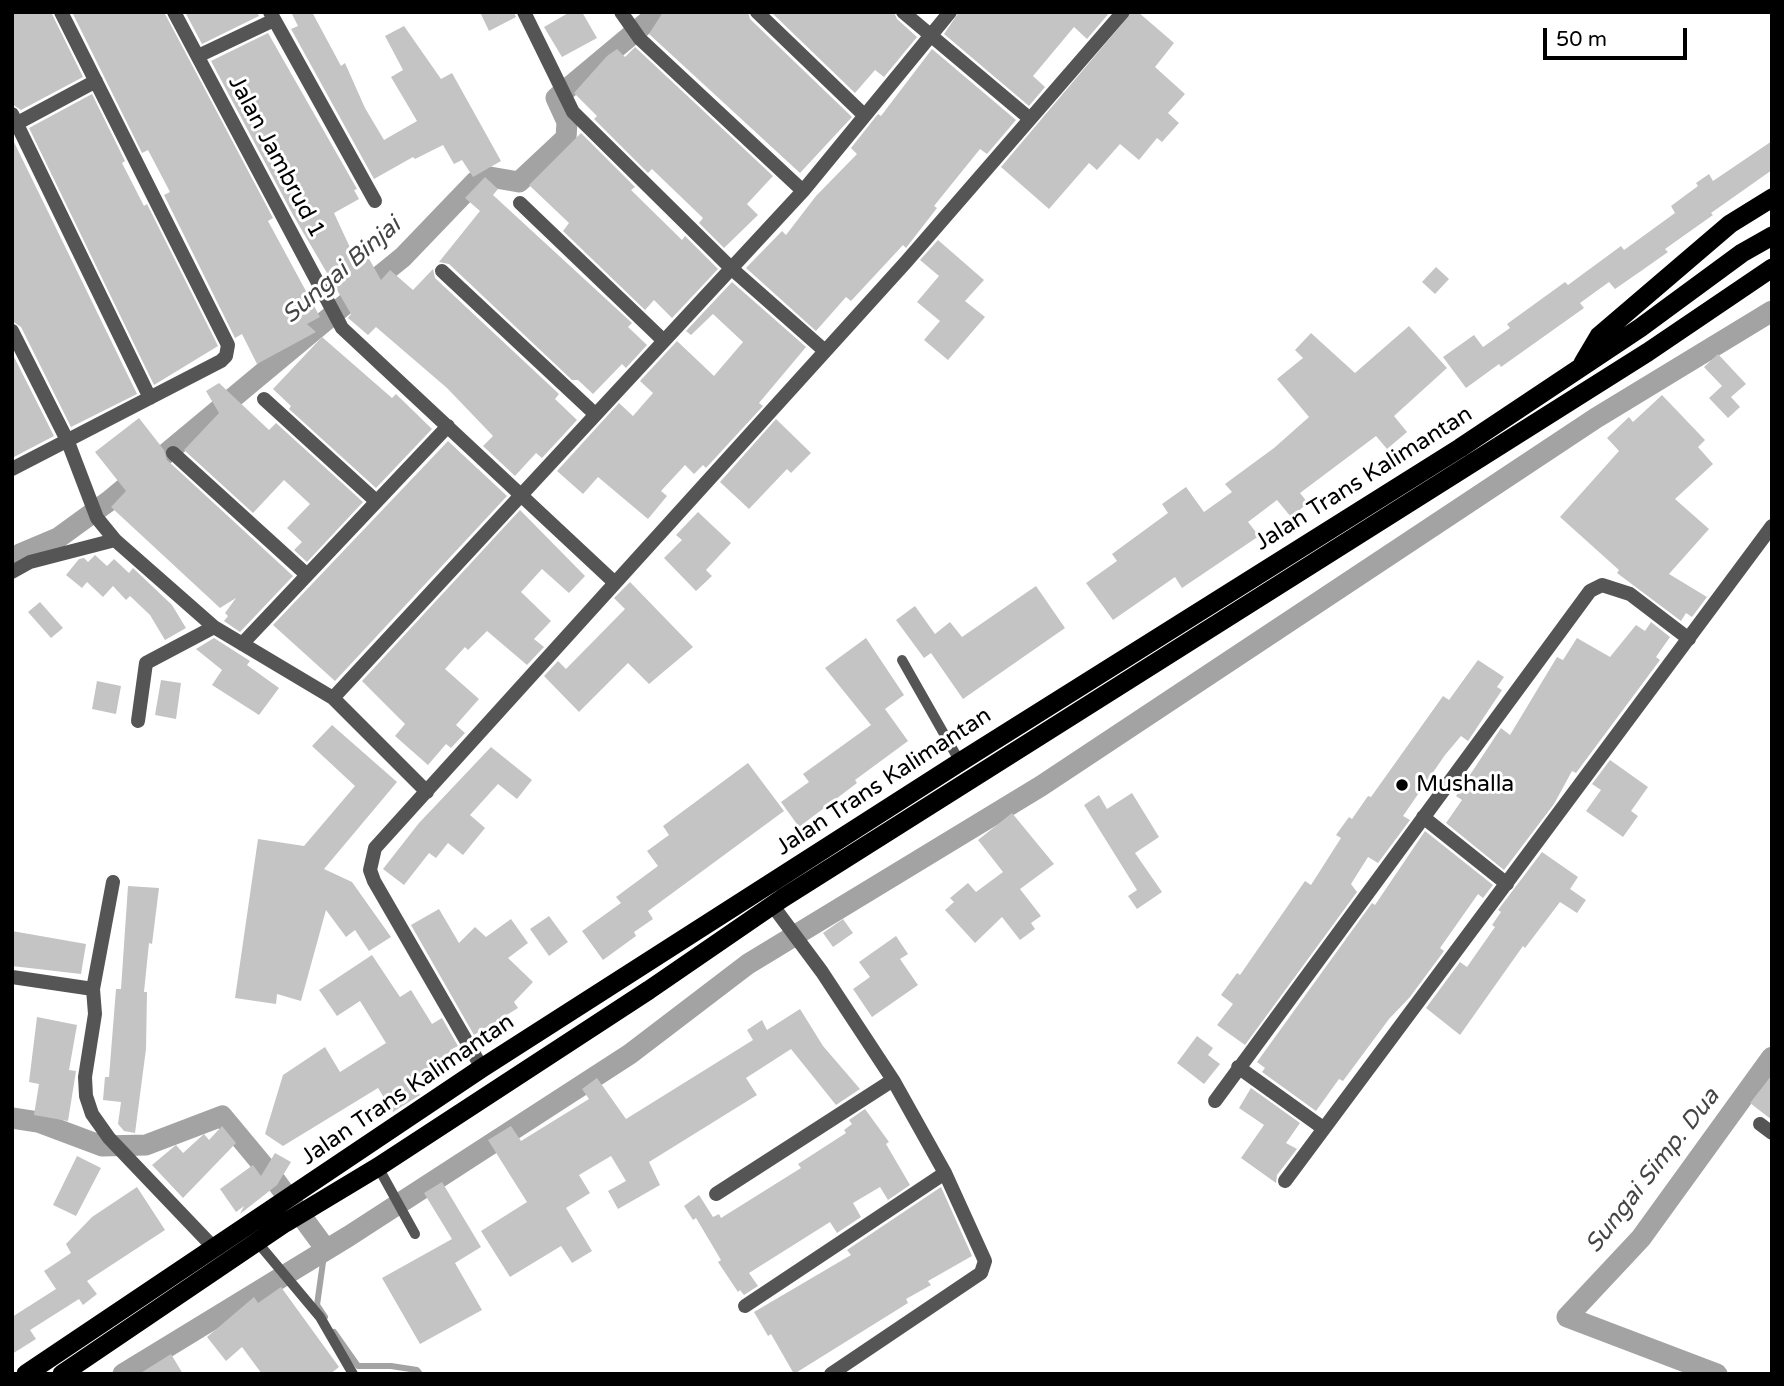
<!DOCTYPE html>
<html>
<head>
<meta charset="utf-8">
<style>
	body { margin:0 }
	#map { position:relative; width:1784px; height:1386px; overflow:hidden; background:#fff; font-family:"Varela Round",sans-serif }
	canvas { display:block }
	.frame { position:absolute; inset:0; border:14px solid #000; pointer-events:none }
	.scale { position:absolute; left:1543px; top:28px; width:144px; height:32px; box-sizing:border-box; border:4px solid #000; border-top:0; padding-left:9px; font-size:21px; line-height:24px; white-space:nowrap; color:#000; -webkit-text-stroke:5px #fff; paint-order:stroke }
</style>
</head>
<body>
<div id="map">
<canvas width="1784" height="1386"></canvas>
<div class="frame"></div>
<div class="scale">50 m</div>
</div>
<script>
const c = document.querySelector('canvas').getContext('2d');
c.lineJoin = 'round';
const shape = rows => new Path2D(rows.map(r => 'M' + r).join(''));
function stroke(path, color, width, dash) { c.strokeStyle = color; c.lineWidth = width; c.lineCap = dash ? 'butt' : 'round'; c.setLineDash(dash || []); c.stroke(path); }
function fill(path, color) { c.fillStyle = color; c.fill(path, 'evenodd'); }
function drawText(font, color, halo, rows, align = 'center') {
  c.font = font + ' "Varela Round",sans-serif'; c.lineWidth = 6; c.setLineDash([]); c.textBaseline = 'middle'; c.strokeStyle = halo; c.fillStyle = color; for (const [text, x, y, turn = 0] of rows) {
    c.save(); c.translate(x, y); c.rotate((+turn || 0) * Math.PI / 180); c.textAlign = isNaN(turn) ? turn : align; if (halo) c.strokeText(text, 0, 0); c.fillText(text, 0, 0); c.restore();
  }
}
const stream = shape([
	[325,1248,317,1305,325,1317],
	[334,1332,358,1366,391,1366,417,1370,420,1374]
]);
const canal = shape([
	[12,566,20,554,58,538,109,501,366,287,403,257,475,182,490,177,519,182,566,138,567,122,556,98,659,12],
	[12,1118,38,1122,102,1146,146,1145,222,1116,272,1176,325,1248],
	[123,1374,349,1236,630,1054,748,964,1041,786,1596,418,1772,311],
	[1717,1374,1567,1317,1641,1238,1772,1057]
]);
const building = shape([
	[12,12,51,12,83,77,21,110,12,104],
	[72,12,164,12,273,218,268,221,320,317,307,324,316,332,257,364,242,334,235,338,164,195,170,192,148,150,142,153],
	[185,12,257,12,259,16,202,44],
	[291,12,312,12,341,66,345,63,365,108,384,140,417,121,391,77,403,70,385,36,404,26,441,79,452,73,501,161,473,177,462,160,454,164,443,145,415,159,413,157,374,179,291,29,298,26],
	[480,12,514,12,516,17,489,31],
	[570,12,582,12,597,38,562,57,544,27],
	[663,12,748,12,750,19,852,117,800,173,649,34],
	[771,12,894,12,897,19,917,37,884,77,875,70,855,93],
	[959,12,1110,12,1087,39,1074,27,1033,76,1045,87,1029,106,944,34],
	[1132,12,1138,12,1174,43,1155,67,1185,94,1168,113,1179,123,1162,142,1157,138,1139,160,1120,144,1097,170,1089,163,1049,209,1001,167],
	[268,33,357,189,354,190,359,199,334,213,353,254,363,248,381,280,390,270,413,290,433,269,435,278,559,394,555,399,577,420,542,458,536,453,515,476,483,446,493,436,447,388,376,327,368,335,348,318,351,314,293,215,211,61],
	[635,47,773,176,747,204,758,215,724,248,699,223,703,218,652,169,648,173,594,119,597,116,574,93,607,56,617,49,625,57],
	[932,49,1016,120,987,154,980,149,934,206,937,208,906,248,903,245,851,301,846,297,816,331,746,268,782,231,786,235,816,196,857,154,851,148,878,114,881,116],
	[92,94,125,161,122,163,144,206,147,204,218,346,154,385,29,128],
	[581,133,635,187,631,190,682,240,685,236,718,269,672,318,654,300,645,310,563,231,569,223,529,185],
	[12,138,137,394,71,427,21,327,12,321],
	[1772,141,1772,170,1711,213,1713,215,1665,249,1668,252,1641,271,1615,289,1609,282,1580,303,1584,308,1501,367,1499,364,1466,388,1443,357,1474,335,1483,347,1510,328,1507,324,1565,282,1568,285,1621,246,1624,250,1675,213,1671,206,1698,186,1696,183,1709,174,1713,181],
	[485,177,498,189,493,195,632,323,628,327,647,345,626,368,622,364,593,394,578,380,572,380,449,264,439,262,480,211,465,198],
	[938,240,984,280,965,301,985,317,948,360,924,340,940,321,917,302,939,276,920,260],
	[1436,267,1449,279,1435,294,1422,282],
	[732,282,806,347,759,403,763,406,706,468,703,465,694,474,685,465,661,491,667,496,648,519,598,477,583,494,557,471,619,403,633,416,653,393,640,381,677,341,714,376,743,342,713,314,691,335,686,331],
	[1409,326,1447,368,1394,416,1407,432,1387,449,1376,436,1300,493,1308,503,1291,517,1277,500,1248,522,1259,536,1182,588,1175,577,1113,620,1086,583,1117,561,1112,554,1168,513,1162,504,1186,487,1204,512,1232,492,1225,484,1274,448,1309,417,1277,379,1303,358,1295,350,1311,333,1355,373],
	[322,337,392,398,396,394,432,429,376,488,289,409,291,406,273,389],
	[12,353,54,436,12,458],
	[1718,354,1746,384,1731,397,1740,407,1728,418,1709,398,1722,386,1704,367],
	[219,383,269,430,276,423,363,502,307,562,294,550,302,542,287,528,310,504,284,480,253,513,184,450,219,413,206,391],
	[1662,395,1705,440,1698,447,1713,464,1675,499,1709,529,1669,574,1707,597,1692,617,1686,613,1681,621,1617,573,1619,570,1560,517,1619,451,1607,438,1629,417,1633,422],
	[139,418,164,450,167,460,293,576,240,632,224,621,228,616,225,613,236,598,220,608,111,507,126,491,95,452],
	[776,419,811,453,791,473,787,469,749,509,720,482],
	[448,441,507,496,335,681,273,625],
	[520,510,585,576,569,593,542,569,521,592,551,621,534,639,544,647,527,665,487,631,468,650,465,647,445,669,479,699,456,725,465,733,451,748,446,744,428,765,395,736,405,724,362,681],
	[698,512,731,543,706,570,712,576,696,591,664,558,682,540,676,535],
	[95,555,107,566,114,559,129,573,133,568,172,605,186,628,165,640,150,615,130,596,126,600,113,586,103,597,87,582,82,588,66,575,79,559,84,558,88,562],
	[630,582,693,647,649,684,628,663,579,712,544,676,558,661,566,669,625,609,614,598],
	[1036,586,1065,628,963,699,931,653,924,658,896,620,915,606,935,634,950,622,962,637],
	[40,602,63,628,51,638,28,612],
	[1651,622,1670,637,1656,657,1660,660,1576,773,1572,771,1554,804,1504,870,1446,823,1462,800,1456,796,1501,728,1510,735,1557,657,1563,660,1577,638,1610,657,1636,625,1645,631],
	[214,638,250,661,247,665,279,688,259,715,212,685,222,670,196,649],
	[866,638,904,695,885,709,908,741,855,780,857,783,799,827,781,802,809,782,803,774,871,725,825,668],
	[1478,660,1504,677,1497,687,1502,690,1468,741,1461,736,1445,755,1403,816,1410,820,1378,863,1368,857,1351,884,1357,892,1245,1045,1217,1025,1233,1004,1221,995,1237,973,1240,975,1305,881,1311,885,1341,838,1336,835,1349,817,1352,819,1368,796,1371,797,1443,696,1449,700],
	[161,680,181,683,176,719,155,715],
	[97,681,121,686,116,714,92,709],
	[332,725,397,782,324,869,352,882,391,937,369,951,355,930,346,937,326,910,301,1001,277,994,276,1004,235,998,258,839,304,846,355,786,312,746],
	[491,747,532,780,517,799,498,784,470,815,485,828,463,855,448,843,436,858,429,853,404,885,383,869,419,823],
	[1610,760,1648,787,1631,811,1638,816,1623,837,1586,811,1601,790,1592,784],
	[748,763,784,811,648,911,653,919,634,932,636,936,603,960,582,931,621,903,616,897,658,866,647,851,669,835,663,826],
	[1132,793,1159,837,1135,853,1162,892,1137,909,1128,896,1137,890,1084,805,1099,795,1107,809],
	[1012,813,1054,864,1020,889,1041,916,1031,923,1035,929,1020,940,1002,917,975,943,945,910,954,902,950,898,968,883,976,892,1003,872,978,840],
	[1425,831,1493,885,1483,898,1478,894,1440,948,1444,951,1410,997,1389,1019,1343,1081,1339,1079,1316,1111,1262,1072,1265,1068,1257,1062,1372,903,1375,905],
	[1542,852,1578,877,1570,889,1586,900,1577,913,1560,902,1525,948,1523,946,1460,1035,1426,1008,1460,962,1467,967,1495,927,1492,925,1501,912,1498,910],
	[128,886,159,888,152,944,149,943,144,992,147,992,146,1049,135,1133,124,1131,118,1124,121,1102,103,1100,105,1077,109,1077,116,989,121,989],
	[439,909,459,943,475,927,486,937,511,919,528,943,508,958,533,982,514,1002,518,1008,474,1035,411,925],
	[549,916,568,942,549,956,530,929],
	[843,919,853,933,833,947,823,933],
	[12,931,86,944,81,974,12,966],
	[896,936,908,954,900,959,918,985,872,1017,853,989,870,977,859,962],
	[372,955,400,997,411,990,432,1024,442,1018,458,1046,450,1050,452,1054,411,1080,420,1095,393,1112,378,1088,283,1146,265,1134,283,1075,325,1047,340,1072,386,1043,360,1001,337,1016,319,990],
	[800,1009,823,1046,860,1089,836,1105,791,1049,746,1078,757,1095,649,1162,660,1185,618,1209,608,1191,626,1181,611,1156,579,1175,590,1193,566,1208,592,1251,572,1263,561,1246,510,1277,481,1231,527,1202,488,1140,511,1126,521,1141,589,1099,582,1089,597,1078,626,1119,753,1040,747,1030,762,1020,767,1030],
	[37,1017,77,1025,69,1070,76,1071,68,1121,34,1115,39,1084,29,1082],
	[1197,1036,1213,1048,1208,1055,1220,1064,1204,1084,1177,1063],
	[1772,1075,1772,1120,1750,1103],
	[1251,1088,1300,1123,1286,1143,1297,1149,1277,1175,1276,1183,1241,1158,1264,1125,1239,1108],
	[865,1109,889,1142,886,1144,910,1185,888,1200,880,1187,853,1203,861,1217,837,1233,830,1222,749,1273,758,1286,744,1295,740,1290,738,1292,718,1262,721,1260,696,1218,693,1220,684,1206,699,1195,713,1217,719,1214,721,1218,801,1168,798,1164,846,1133,844,1130,852,1124,849,1120],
	[222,1126,236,1143,183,1198,152,1165,176,1145,183,1153,204,1134,209,1140],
	[275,1153,291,1162,277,1185,240,1214,244,1206,236,1212,220,1189,253,1165,261,1176],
	[77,1156,101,1168,76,1216,53,1205],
	[442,1182,481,1247,455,1263,482,1310,420,1344,382,1278,452,1239,424,1193],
	[137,1187,165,1230,87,1281,97,1294,83,1305,79,1299,30,1330,36,1339,12,1354,12,1317,56,1289,44,1271,71,1253,66,1244,92,1217],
	[941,1187,972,1256,928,1281,931,1285,906,1299,908,1303,794,1374,771,1334,768,1336,754,1312,851,1255,847,1250],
	[281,1287,339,1367,330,1374,262,1374,242,1347,226,1361,207,1337,254,1297,258,1303],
	[171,1354,183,1374,139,1374]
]);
const service = shape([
	[902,660,960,762],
	[378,1167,415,1234],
	[258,1243,320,1317,353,1374]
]);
const minor = shape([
	[174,12,342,328,615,583],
	[270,12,375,201],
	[524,12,573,112,732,269,825,351],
	[621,12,640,39,803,191],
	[757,12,864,115],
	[903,12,1029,118],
	[198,56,274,20],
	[12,114,150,398],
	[12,126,96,81],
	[520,203,664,341],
	[442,271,595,414],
	[12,331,68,442,97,518,115,540,214,627,333,698,427,792],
	[264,399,376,501],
	[173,453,306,574],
	[12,469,221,361,226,356,228,345,61,12],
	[12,572,30,562,115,540],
	[242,644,448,426],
	[333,698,803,191,950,12],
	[138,721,146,663,214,627],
	[1423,817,1507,884],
	[113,882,93,989,95,1014,85,1077,86,1096,92,1114,109,1138,215,1249],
	[773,906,822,972,893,1080,945,1173,985,1261,981,1273,831,1374],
	[12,977,93,989],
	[1238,1067,1323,1128],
	[482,1068,374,881,370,870,375,848,906,262,1123,12],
	[1215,1101,1590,591,1602,585,1630,594,1689,639],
	[1760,1124,1772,1133],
	[1285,1181,1772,526],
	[716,1194,893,1080],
	[745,1306,945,1173]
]);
const trunk = shape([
	[1583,363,1599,336,1730,224,1772,198],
	[26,1374,482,1068,960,762,1460,448,1640,328,1742,253,1772,236],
	[62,1374,285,1223,378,1167,649,990,783,898,1648,352,1772,268]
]);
const markers = [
	[1402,785,7,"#000"]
];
const streetNames = [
	["Jalan Jambrud 1",276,157,62],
	["Jalan Trans Kalimantan",1364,479,-32],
	["Jalan Trans Kalimantan",884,782,-33],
	["Jalan Trans Kalimantan",408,1090,-34]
];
const poiNames = [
	["Mushalla",1416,785]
];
const waterNames = [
	["Sungai Binjai",342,271,-41],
	["Sungai Simp. Dua",1653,1171,-52]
];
stroke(stream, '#a3a3a3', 6);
stroke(canal, '#a3a3a3', 21);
fill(building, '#c4c4c4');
stroke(service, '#555', 10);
stroke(minor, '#555', 14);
stroke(trunk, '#000', 19);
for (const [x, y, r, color] of markers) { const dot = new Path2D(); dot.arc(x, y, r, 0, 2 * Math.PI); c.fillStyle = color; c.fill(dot); stroke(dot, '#fff', 2.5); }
drawText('23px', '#000', '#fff', streetNames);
drawText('23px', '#000', '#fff', poiNames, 'left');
drawText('italic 24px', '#444', '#fff', waterNames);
</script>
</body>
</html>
